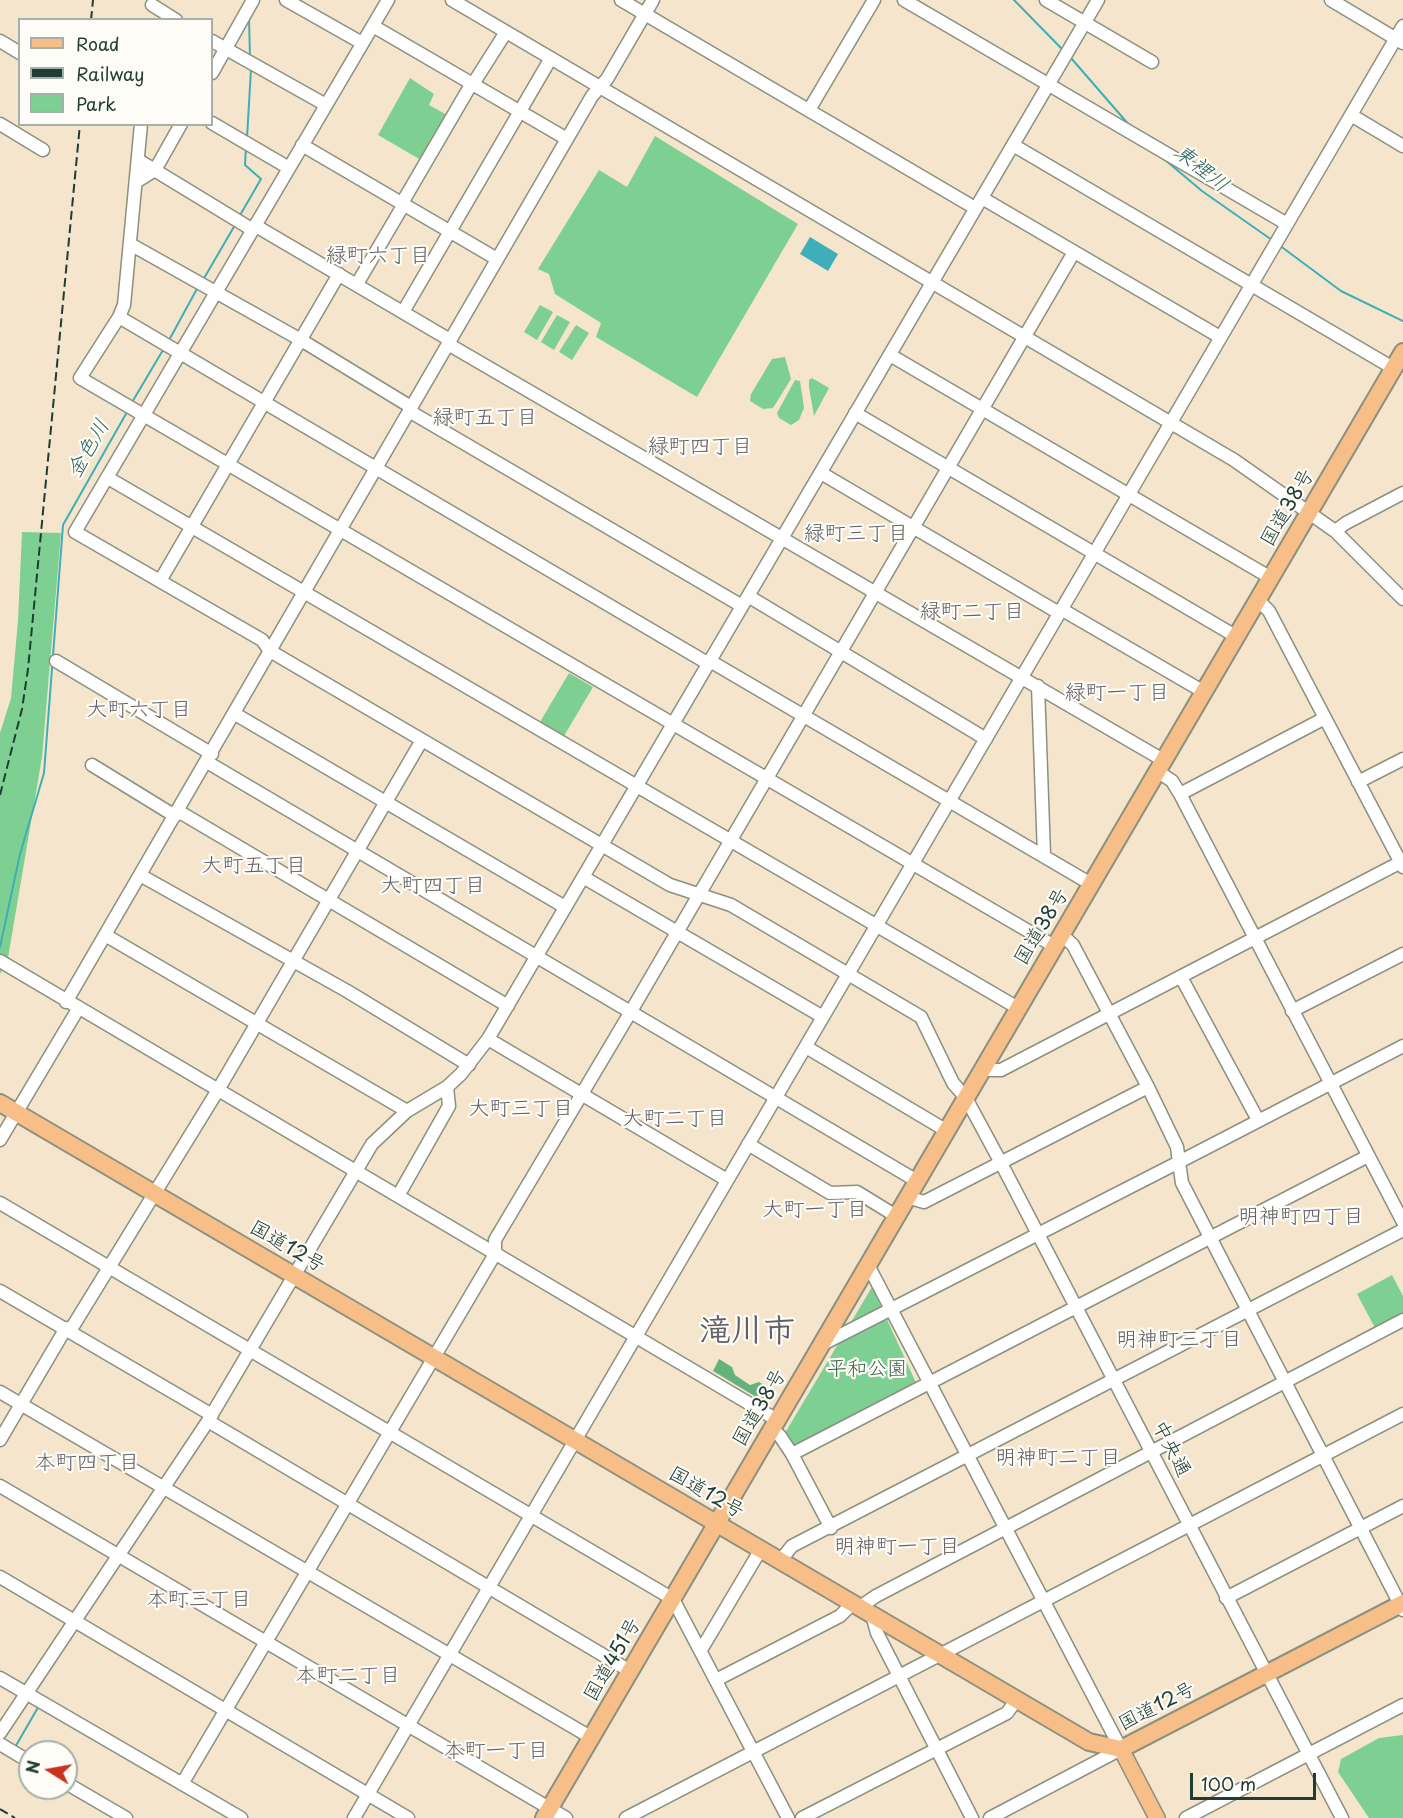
<!DOCTYPE html>
<html>
<head>
<meta charset="utf-8">
<style>
	body { margin:0 }
	#map { position:relative; width:1403px; height:1818px; overflow:hidden; background:#f5e5cd; font-family:"Playpen Sans",sans-serif }
	canvas { display:block }
	.legend { position:absolute; left:18px; top:18px; width:195px; height:108px; box-sizing:border-box; background:#fdfcf7; border:2px solid #a4b0a9; margin:0; padding:8px 10px; list-style:none; font-size:18px; color:#1f3d34 }
	.legend li { display:flex; align-items:center; gap:12px; height:30px }
	.legend b { width:30px; border:2px solid #a4b0a9 }
	.north { position:absolute; left:18px; top:1740px; width:60px; height:60px; box-sizing:border-box; background:#fdfcf7; border:2px solid #a4b0a9; border-radius:50%; rotate:281deg; font-size:16px; font-weight:700; line-height:24px; text-align:center; color:#1f3d34 }
	.north::after { content:''; display:block; margin:auto; width:21px; height:27px; background:#c8321e; clip-path:polygon(50% 0,100% 100%,50% 72%,0 100%) }
	.scale { position:absolute; left:1190px; top:1773px; width:126px; height:27px; box-sizing:border-box; border:3px solid #1f3d34; border-top:0; padding-left:8px; font-size:18px; line-height:21px; white-space:nowrap; color:#1f3d34; -webkit-text-stroke:4px #fdfcf7; paint-order:stroke }
</style>
</head>
<body>
<div id="map">
<canvas width="1403" height="1818"></canvas>
<ul class="legend">
<li><b style="height:8px;background:#f7be87"></b>Road</li>
<li><b style="height:8px;background:#1f3d34"></b>Railway</li>
<li><b style="height:16px;background:#7dd092"></b>Park</li>
</ul>
<div class="north">N</div>
<div class="scale">100 m</div>
</div>
<script>
const c = document.querySelector('canvas').getContext('2d');
c.lineJoin = 'round';
function fill(path, color) { c.fillStyle = color; c.fill(path, 'evenodd'); }
const shape = rows => new Path2D(rows.map(r => 'M' + r).join(''));
function stroke(path, color, width, dash) { c.strokeStyle = color; c.lineWidth = width; c.lineCap = dash ? 'butt' : 'round'; c.setLineDash(dash || []); c.stroke(path); }
function drawText(font, color, halo, rows, align = 'center') {
  c.font = font + ' "Playpen Sans","Klee One",sans-serif'; c.lineWidth = 4.5; c.setLineDash([]); c.textBaseline = 'middle'; c.strokeStyle = halo; c.fillStyle = color; for (const [text, x, y, turn = 0] of rows) {
    c.save(); c.translate(x, y); c.rotate((+turn || 0) * Math.PI / 180); c.textAlign = isNaN(turn) ? turn : align; if (halo) c.strokeText(text, 0, 0); c.fillText(text, 0, 0); c.restore();
  }
}
const green = shape([
	[410,78,434,94,429,105,447,115,421,160,378,135],
	[655,136,798,224,697,397,596,337,601,323,555,294,549,274,538,269,599,170,627,187],
	[540,305,553,312,537,340,524,332],
	[557,315,570,322,554,350,541,342],
	[576,325,589,333,572,360,559,352],
	[785,357,791,379,773,408,763,409,750,401,751,394,772,359],
	[812,378,829,388,814,416,809,387,809,380],
	[795,380,800,381,804,408,799,420,791,425,779,418,777,413],
	[22,532,61,533,42,757,8,958,0,974,0,733,11,698,18,621],
	[569,673,593,687,564,736,540,722],
	[1392,1275,1403,1296,1403,1314,1375,1328,1357,1294],
	[872,1287,918,1387,795,1450,785,1433],
	[1403,1735,1403,1818,1369,1818,1338,1772,1341,1759,1379,1738]
]);
const forest = shape([
	[719,1359,732,1367,735,1375,750,1385,759,1382,771,1389,769,1400,761,1400,713,1371]
]);
const water = shape([
	[810,237,838,254,828,271,800,254]
]);
const stream = shape([
	[1014,0,1062,49],
	[249,18,250,57],
	[1071,58,1130,126],
	[247,138,251,69],
	[1164,159,1202,191,1272,240],
	[239,217,261,179,245,165,246,147],
	[1279,245,1341,291,1403,321],
	[203,280,235,225],
	[168,342,198,287],
	[131,404,163,350],
	[0,947,20,854,44,773,63,525,127,412],
	[14,1749,40,1704]
]);
const minor = shape([
	[286,0,362,43],
	[388,0,75,532,262,640,270,651,670,885,731,905,921,1017,953,1083,966,1098,1001,1163,1342,1818],
	[452,0,1234,460,1335,531,1403,599],
	[621,0,975,208],
	[904,0,1287,224],
	[1046,0,1152,62],
	[1331,0,1403,43],
	[152,5,176,20],
	[373,26,567,139],
	[0,41,20,53],
	[212,41,326,105],
	[212,73,253,0],
	[473,84,506,32],
	[809,110,874,0],
	[1351,115,1403,146],
	[212,123,289,168],
	[0,124,43,150],
	[141,124,124,305,119,317,80,378,1054,946],
	[302,145,497,259],
	[1013,145,1393,368],
	[138,160,253,230],
	[136,182,155,170,181,124],
	[982,198,1220,337],
	[402,203,472,83],
	[256,226,450,340],
	[130,244,301,340,411,407],
	[357,284,404,204],
	[403,312,551,58],
	[119,317,709,664],
	[448,344,1163,760],
	[890,355,1271,578],
	[409,411,742,606],
	[855,413,1237,637],
	[821,473,1059,613],
	[108,478,1018,1008],
	[1335,531,1346,523,1403,493],
	[160,581,339,274],
	[748,596,986,739],
	[1258,600,1269,611,1403,867],
	[1061,609,1204,692],
	[56,661,212,754],
	[710,661,1091,884],
	[1038,686,1044,855],
	[235,714,565,907],
	[207,762,917,1181],
	[92,765,175,816],
	[1157,771,1172,781,1180,794,1403,1222],
	[1358,782,1403,759],
	[1180,794,1325,718],
	[178,811,508,1006],
	[140,875,347,991,469,1065],
	[583,877,823,1017],
	[105,935,407,1111],
	[0,961,777,1420],
	[1181,977,1258,1120],
	[66,1002,592,96,607,79,653,0],
	[1292,1011,1403,954],
	[488,1039,727,1180],
	[1403,1046,1179,1162,1182,1183,1403,1610],
	[806,1047,947,1131],
	[982,1070,1001,1070,1403,861],
	[0,1140,78,1009],
	[748,1144,830,1193,857,1192,896,1216],
	[398,1196,449,1106,447,1087],
	[907,1197,924,1202,1148,1087],
	[0,1203,673,1599,788,1818],
	[868,1265,1121,1749,990,1818],
	[0,1291,212,1415],
	[70,1331,218,1090,422,740],
	[821,1345,1179,1162,1177,1147,1148,1087,1073,945,1061,934],
	[0,1392,592,1738],
	[208,1421,630,1671],
	[772,1429,780,1436,792,1454,831,1528],
	[0,1440,66,1328],
	[792,1454,1368,1156],
	[0,1486,566,1818],
	[780,1561,792,1546,1403,1230],
	[0,1577,408,1818],
	[1226,1598,1403,1506],
	[860,1607,876,1596,1403,1320],
	[872,1615,877,1633,972,1818],
	[701,1650,761,1549],
	[0,1678,241,1818],
	[716,1680,840,1616,853,1603],
	[0,1733,208,1421,372,1144,407,1111,447,1087,461,1074,488,1039,1098,0],
	[0,1744,30,1762],
	[66,1783,126,1818],
	[182,1784,495,1254,495,1240,630,1013,1074,252],
	[354,1818,1403,26],
	[626,1818,1403,1414],
	[802,1818,1007,1713,1017,1699],
	[1186,1818,1403,1705]
]);
const major = shape([
	[1121,1749,1157,1818]
]);
const highway = shape([
	[0,1103,1089,1742,1121,1749,1403,1603],
	[544,1818,1403,352]
]);
const rail = shape([
	[91,20,93,0],
	[0,795,22,709,28,669,80,124],
	[0,1809,15,1818]
]);
const streetNames = [
	["国道38号",1288,508,-60],
	["国道38号",1042,927,-59],
	["国道12号",287,1247,30],
	["国道38号",760,1408,-60],
	["中央通",1171,1449,63],
	["国道12号",706,1493,30],
	["国道451号",613,1660,-60],
	["国道12号",1157,1707,-27]
];
const parkNames = [
	["平和公園",867,1369]
];
const waterNames = [
	["東裡川",1201,169,39],
	["金色川",89,449,-60]
];
const neighbourhoodNames = [
	["緑町六丁目",378,256],
	["緑町五丁目",485,418],
	["緑町四丁目",700,447],
	["緑町三丁目",856,534],
	["緑町二丁目",972,612],
	["緑町一丁目",1117,693],
	["大町六丁目",139,710],
	["大町五丁目",254,866],
	["大町四丁目",433,886],
	["大町三丁目",521,1109],
	["大町二丁目",675,1119],
	["大町一丁目",815,1210],
	["明神町四丁目",1301,1217],
	["明神町三丁目",1179,1340],
	["明神町二丁目",1058,1458],
	["本町四丁目",87,1463],
	["明神町一丁目",897,1547],
	["本町三丁目",199,1600],
	["本町二丁目",348,1676],
	["本町一丁目",496,1751]
];
const townNames = [
	["滝川市",747,1332]
];
fill(green, '#7dd092');
fill(forest, '#66b27c');
fill(water, '#3eaeb8');
stroke(stream, '#3eaeb8', 2);
stroke(minor, '#8a9180', 15);
stroke(major, '#8a9180', 18);
stroke(highway, '#8a9180', 20);
stroke(minor, '#fff', 12);
stroke(major, '#f7be87', 15);
stroke(highway, '#f7be87', 16);
stroke(rail, '#1f3d34', 2, [9, 4.5]);
drawText('20px', '#1f3d34', '#fdfcf7', streetNames);
drawText('20px', '#36624c', '#fdfcf7', parkNames);
drawText('italic 21px', '#2a6562', '#fdfcf7', waterNames);
drawText('21px', '#625f65', '#fdfcf7', neighbourhoodNames);
drawText('bold 32px', '#625f65', '#fdfcf7', townNames);
</script>
</body>
</html>
